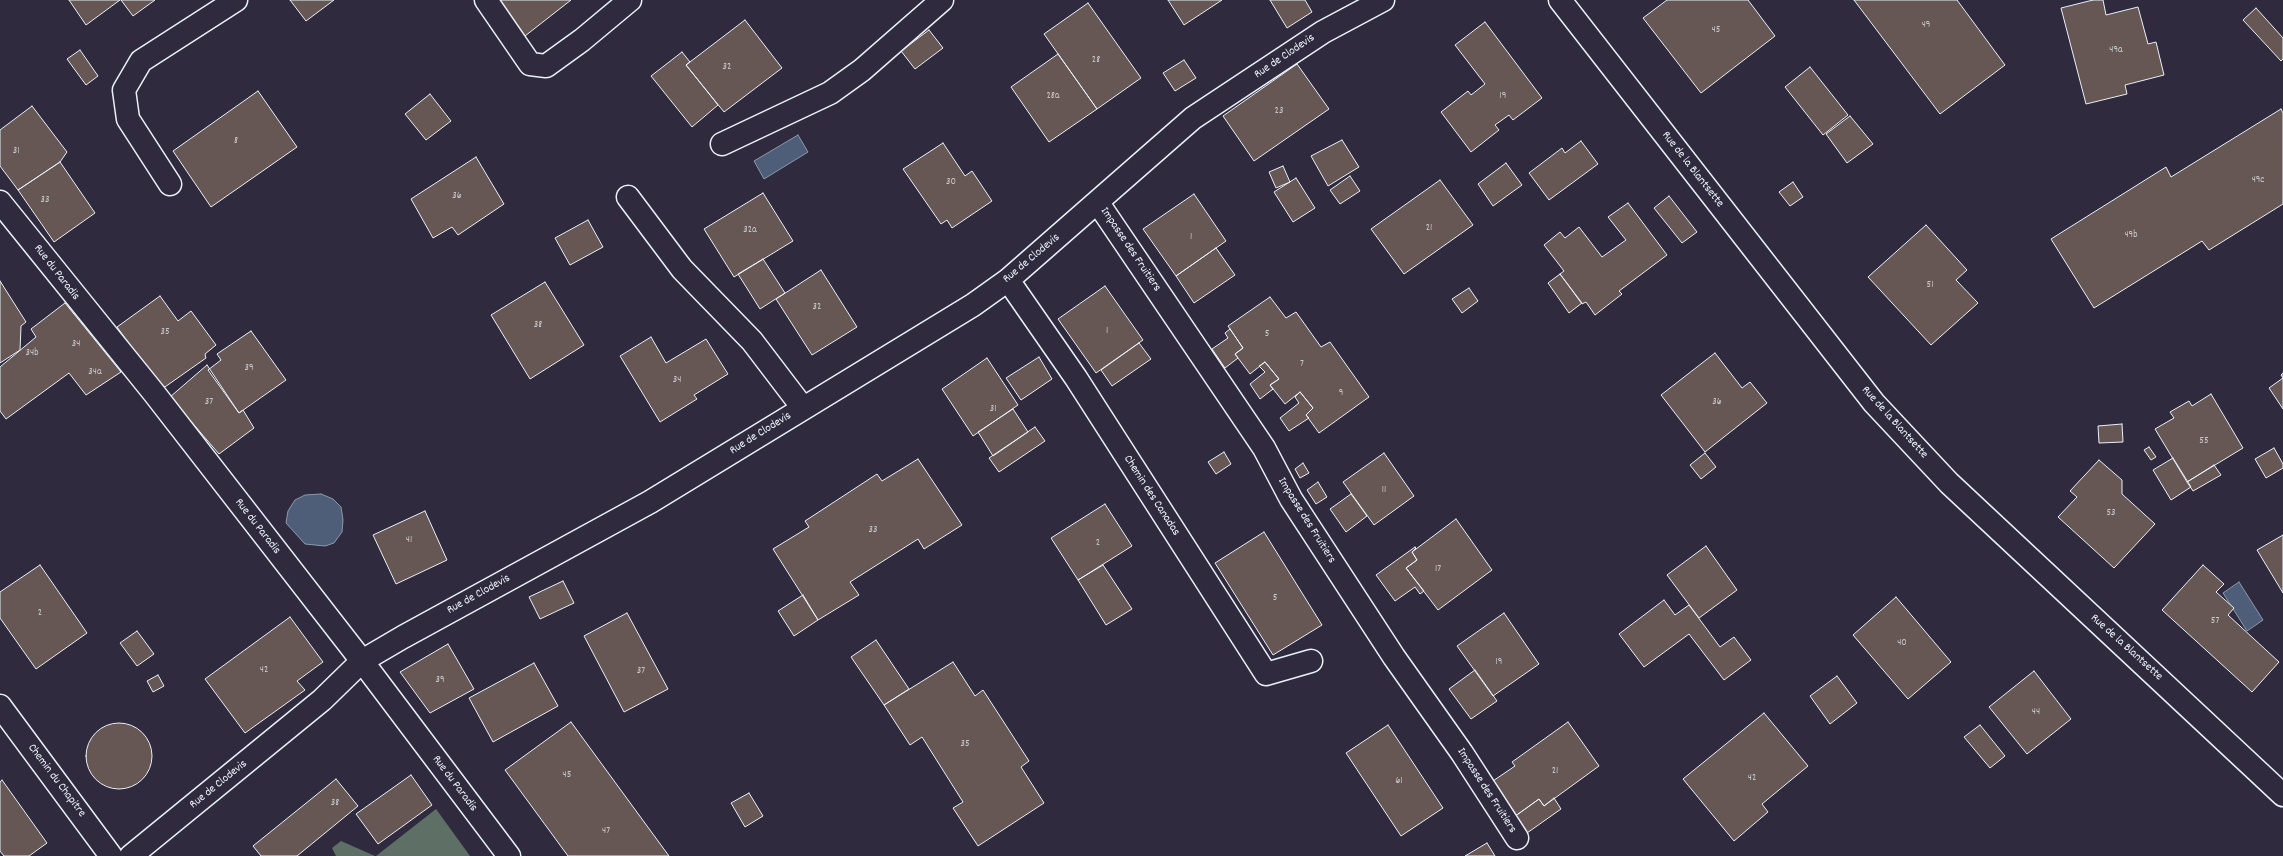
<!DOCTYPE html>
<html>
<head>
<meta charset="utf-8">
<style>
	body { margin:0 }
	canvas { display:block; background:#2f2a3d }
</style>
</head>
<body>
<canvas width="2283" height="856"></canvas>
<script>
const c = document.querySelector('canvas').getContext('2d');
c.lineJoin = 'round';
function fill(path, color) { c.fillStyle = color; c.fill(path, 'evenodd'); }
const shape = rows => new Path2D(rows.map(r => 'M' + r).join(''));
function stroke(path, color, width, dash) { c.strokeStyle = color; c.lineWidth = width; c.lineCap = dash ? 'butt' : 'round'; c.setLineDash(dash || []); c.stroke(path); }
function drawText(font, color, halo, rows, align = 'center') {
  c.font = font + ' Dekko,sans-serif'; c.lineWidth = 4; c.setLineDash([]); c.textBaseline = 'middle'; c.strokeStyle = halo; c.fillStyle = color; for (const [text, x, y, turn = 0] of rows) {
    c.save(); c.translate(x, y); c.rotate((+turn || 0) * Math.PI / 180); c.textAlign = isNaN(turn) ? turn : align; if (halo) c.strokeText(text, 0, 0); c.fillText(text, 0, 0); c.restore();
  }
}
const green = shape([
	[436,809,470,856,376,856],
	[341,841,375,856,336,856,332,848]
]);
const water = shape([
	[798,135,808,152,764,179,754,161,798,135],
	[321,494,333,499,341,507,343,520,342,532,334,543,325,546,305,544,286,523,288,511,295,500,305,495,321,494],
	[2239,582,2263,620,2247,631,2223,593,2239,582]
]);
const building = shape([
	[69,0,120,0,86,25,69,0],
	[121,0,155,0,133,16,121,0],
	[290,0,334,0,306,21,290,0],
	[496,0,571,0,525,36,496,0],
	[1168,0,1222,0,1184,25,1168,0],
	[1270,0,1305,0,1312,12,1287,28,1270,0],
	[1667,0,1748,0,1775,36,1701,93,1643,18,1667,0],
	[1854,0,1957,0,2005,65,1940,114,1854,0],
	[2093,0,2103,0,2106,15,2138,7,2148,44,2156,42,2164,75,2125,85,2127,94,2086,104,2061,8,2093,0],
	[1088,3,1141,78,1097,109,1044,34,1088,3],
	[2256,8,2283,38,2283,59,2281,61,2243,20,2256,8],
	[745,20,782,68,724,112,686,65,745,20],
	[1485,22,1542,98,1513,120,1509,115,1495,125,1499,130,1471,152,1441,112,1468,91,1471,95,1485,84,1455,45,1485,22],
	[929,30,943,48,915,69,901,51,929,30],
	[80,50,98,76,86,85,67,59,80,50],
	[682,52,690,62,686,65,718,105,692,127,651,76,682,52],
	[1058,54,1097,109,1049,142,1011,87,1058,54],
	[1184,60,1196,78,1175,91,1163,73,1184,60],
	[1297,64,1329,109,1254,161,1223,116,1297,64],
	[1810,67,1848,115,1823,135,1785,87,1810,67],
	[258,91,297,147,211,207,173,151,258,91],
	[430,94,451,121,426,140,405,114,430,94],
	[32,106,67,152,60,162,18,190,0,166,0,130,32,106],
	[2281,109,2283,113,2283,204,2209,250,2202,241,2094,308,2051,239,2166,167,2171,177,2281,109],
	[1850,116,1873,144,1847,163,1826,134,1850,116],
	[1342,140,1359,167,1328,186,1311,156,1342,140],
	[1581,141,1598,164,1549,200,1529,173,1562,148,1565,153,1581,141],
	[943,143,965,176,972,171,992,201,952,228,947,220,941,224,903,169,943,143],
	[476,157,504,204,458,235,452,227,433,238,411,199,476,157],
	[60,162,95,213,54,242,18,190,60,162],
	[1506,163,1522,185,1493,206,1478,184,1506,163],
	[1283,166,1290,182,1276,188,1269,172,1283,166],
	[1350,176,1360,191,1340,204,1330,190,1350,176],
	[1296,178,1315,208,1293,222,1274,192,1296,178],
	[1440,180,1473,225,1404,274,1371,229,1440,180],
	[1793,182,1803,197,1790,206,1779,192,1793,182],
	[763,193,793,241,734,277,704,229,763,193],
	[1194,194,1226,241,1176,276,1143,229,1194,194],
	[1669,196,1697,232,1682,243,1654,208,1669,196],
	[1628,203,1667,255,1619,291,1622,294,1595,315,1586,302,1582,304,1560,274,1564,271,1544,245,1560,232,1565,238,1579,227,1602,257,1626,240,1608,217,1628,203],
	[588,220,603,247,570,265,555,238,588,220],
	[1926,225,1967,270,1956,280,1978,303,1931,345,1868,277,1926,225],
	[1216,248,1235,275,1194,303,1176,276,1216,248],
	[763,259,785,293,760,309,738,274,763,259],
	[821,270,857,327,812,355,776,299,821,270],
	[1560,274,1582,303,1569,313,1548,283,1560,274],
	[0,281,26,322,21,326,20,350,0,363,0,281],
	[545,282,584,345,530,379,491,315,545,282],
	[1105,286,1143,340,1096,373,1058,319,1105,286],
	[1469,288,1478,301,1462,313,1452,299,1469,288],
	[160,296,178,321,191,311,216,345,205,354,206,358,162,389,117,327,160,296],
	[1270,297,1286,318,1296,312,1321,347,1330,342,1369,397,1319,433,1306,415,1313,408,1300,392,1285,404,1270,385,1279,379,1265,362,1250,374,1235,354,1243,348,1228,326,1270,297],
	[65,303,121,372,86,395,69,373,6,419,0,411,0,367,36,337,31,329,65,303],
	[1230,329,1243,348,1235,354,1238,358,1225,368,1212,349,1228,338,1225,333,1230,329],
	[251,331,286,380,239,413,208,370,221,360,217,354,251,331],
	[651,337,666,363,706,339,728,374,694,395,697,399,660,422,620,356,651,337],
	[1139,343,1151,359,1112,386,1101,370,1139,343],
	[1715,353,1742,388,1750,382,1767,403,1705,452,1661,395,1715,353],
	[1039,357,1052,379,1021,400,1006,378,1039,357],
	[987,358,1018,405,973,436,942,389,987,358],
	[1265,362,1279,379,1270,385,1273,389,1260,399,1250,384,1265,372,1259,366,1265,362],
	[207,365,239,413,243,410,254,428,219,454,170,397,207,365],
	[2283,373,2283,409,2269,388,2283,378,2281,375,2283,373],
	[1300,392,1313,408,1306,415,1309,418,1289,431,1280,418,1299,403,1295,397,1300,392],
	[2211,394,2243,448,2187,482,2155,429,2174,418,2170,412,2189,401,2192,406,2211,394],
	[1013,409,1028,432,993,456,978,432,1013,409],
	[2122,424,2123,442,2099,443,2098,426,2122,424],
	[1035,427,1045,441,999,472,989,458,1035,427],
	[2149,447,2156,457,2151,460,2144,450,2149,447],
	[2274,448,2283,464,2283,468,2266,478,2255,459,2274,448],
	[1224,452,1231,464,1216,474,1208,462,1224,452],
	[1384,453,1414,496,1374,525,1343,482,1384,453],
	[1705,453,1716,467,1701,479,1690,465,1705,453],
	[2173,458,2191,487,2171,500,2153,470,2173,458],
	[918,459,962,525,924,549,918,539,850,582,859,595,818,620,773,549,809,527,805,521,877,474,882,481,918,459],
	[2099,460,2122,480,2122,494,2155,524,2114,568,2058,517,2077,497,2070,491,2099,460],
	[1303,463,1309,473,1300,478,1295,469,1303,463],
	[2214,465,2221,475,2193,491,2187,482,2214,465],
	[1318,482,1327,497,1316,504,1307,490,1318,482],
	[1351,494,1367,516,1346,532,1330,509,1351,494],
	[1105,504,1132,546,1078,580,1051,538,1105,504],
	[425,511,447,560,396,584,373,535,425,511],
	[1456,519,1492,570,1438,610,1406,568,1417,560,1412,552,1456,519],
	[1264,532,1322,625,1273,655,1215,563,1264,532],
	[2283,535,2283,593,2257,550,2283,535],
	[1706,546,1737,590,1699,618,1667,575,1706,546],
	[1415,547,1416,548,1412,552,1417,560,1406,568,1424,591,1420,594,1415,587,1395,601,1376,575,1415,547],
	[40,565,87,633,36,669,0,618,0,592,40,565],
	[1103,565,1132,609,1106,625,1078,580,1103,565],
	[2203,565,2224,584,2216,592,2234,608,2228,615,2279,662,2252,692,2162,610,2203,565],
	[563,581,574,603,540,619,529,597,563,581],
	[803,595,818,620,794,636,778,611,803,595],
	[1896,597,1951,662,1908,699,1853,635,1896,597],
	[1664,600,1675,615,1689,605,1720,647,1734,637,1751,660,1724,680,1689,634,1644,667,1619,634,1664,600],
	[627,613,668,689,624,712,584,636,627,613],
	[1504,613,1539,664,1493,696,1457,646,1504,613],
	[290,617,323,662,297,681,305,690,245,733,205,679,290,617],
	[137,631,154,654,137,666,120,643,137,631],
	[876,640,909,689,884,705,851,657,876,640],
	[448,644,474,689,430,713,400,672,448,644],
	[953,662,975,696,983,690,1029,761,1021,767,1044,803,978,846,953,808,963,802,922,737,910,745,884,705,953,662],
	[534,663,558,706,493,742,469,698,534,663],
	[1475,670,1497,701,1471,719,1449,689,1475,670],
	[2034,671,2071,719,2027,754,1989,707,2034,671],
	[158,675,164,686,153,692,147,681,158,675],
	[1837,676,1857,703,1830,724,1810,696,1837,676],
	[1764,713,1808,766,1762,804,1768,812,1734,841,1683,779,1764,713],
	[571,722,669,856,568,856,505,770,571,722],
	[1568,722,1599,766,1544,806,1539,799,1514,817,1490,783,1515,766,1512,762,1568,722],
	'86 756a33 33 0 1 1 66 0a33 33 0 1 1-66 0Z',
	[1388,725,1443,808,1401,836,1346,753,1388,725],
	[1980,725,2005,756,1990,768,1964,737,1980,725],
	[411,775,432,805,378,844,356,814,411,775],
	[336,779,358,806,297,856,261,856,253,846,336,779],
	[2,780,47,843,29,856,4,856,0,851,0,782,2,780],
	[749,793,763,816,745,827,731,803,749,793],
	[1554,798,1561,809,1527,833,1514,817,1539,799,1544,806,1554,798],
	[1487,843,1495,856,1465,856,1487,843]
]);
const minor = shape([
	[486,0,530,64,546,66,582,40,630,0],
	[1560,0,1874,403,1949,483,2283,795],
	[722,144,830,93,862,70,942,0],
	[170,184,128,119,124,90,141,61,236,0],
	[628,197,682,269,752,341,803,408],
	[0,202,154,393,362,661,509,856],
	[1098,203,1264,448,1291,499,1394,657,1462,753,1517,838],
	[1008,280,1076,378,1266,674,1311,661],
	[0,706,111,856],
	[131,856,322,700,362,661,403,637,650,502,973,305,1008,280,1193,118,1323,32,1383,0]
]);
const numberNames = [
	["49",1926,26],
	["45",1716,31],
	["49a",2116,51],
	["28",1096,61],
	["32",727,68],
	["28a",1053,97],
	["19",1503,97],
	["23",1279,112],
	["8",236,142],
	["31",16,152],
	["49c",2258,181],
	["30",951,183],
	["36",457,197],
	["33",45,201],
	["21",1429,229],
	["32a",750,231],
	["49b",2131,236],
	["1",1191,238],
	["51",1930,286],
	["32",817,308],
	["38",538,326],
	["1",1107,332],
	["35",165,333],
	["5",1267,335],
	["34",76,345],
	["34b",32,354],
	["7",1302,365],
	["39",249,369],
	["34a",95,373],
	["34",677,381],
	["9",1341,394],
	["37",209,403],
	["36",1717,403],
	["31",993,410],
	["55",2204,442],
	["11",1384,491],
	["53",2111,514],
	["33",873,531],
	["41",409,541],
	["2",1098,544],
	["17",1438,570],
	["5",1275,599],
	["2",40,614],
	["57",2215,622],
	["40",1902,644],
	["19",1499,663],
	["42",264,671],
	["37",641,672],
	["39",440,681],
	["44",2036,713],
	["35",965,745],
	["21",1555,772],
	["45",567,776],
	["42",1752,779],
	["61",1399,782],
	["38",335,804],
	["47",606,832]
];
const streetNames = [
	["Rue de Clodevis",1285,57,-34],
	["Rue de la Blantsette",1692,170,52],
	["Impasse des Fruitiers",1130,250,56],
	["Rue de Clodevis",1032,259,-40],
	["Rue du Paradis",56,273,52],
	["Rue de la Blantsette",1894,423,48],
	["Rue de Clodevis",761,434,-32],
	["Chemin des Canadas",1151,496,57],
	["Impasse des Fruitiers",1306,521,58],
	["Rue du Paradis",257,527,52],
	["Rue de Clodevis",479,595,-29],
	["Rue de la Blantsette",2126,648,42],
	["Chemin du Chapitre",56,781,53],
	["Rue du Paradis",454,784,53],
	["Rue de Clodevis",219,785,-39],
	["Impasse des Fruitiers",1486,791,57]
];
fill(green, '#5e6f66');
fill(water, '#4e5e78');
stroke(water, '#8c99ab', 1);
fill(building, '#665754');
stroke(building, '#e8f1f8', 1);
stroke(minor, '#e8f1f8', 25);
stroke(minor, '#2f2a3d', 22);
drawText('10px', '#c8cacf', null, numberNames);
drawText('12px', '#e8f1f8', '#2f2a3d', streetNames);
</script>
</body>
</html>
